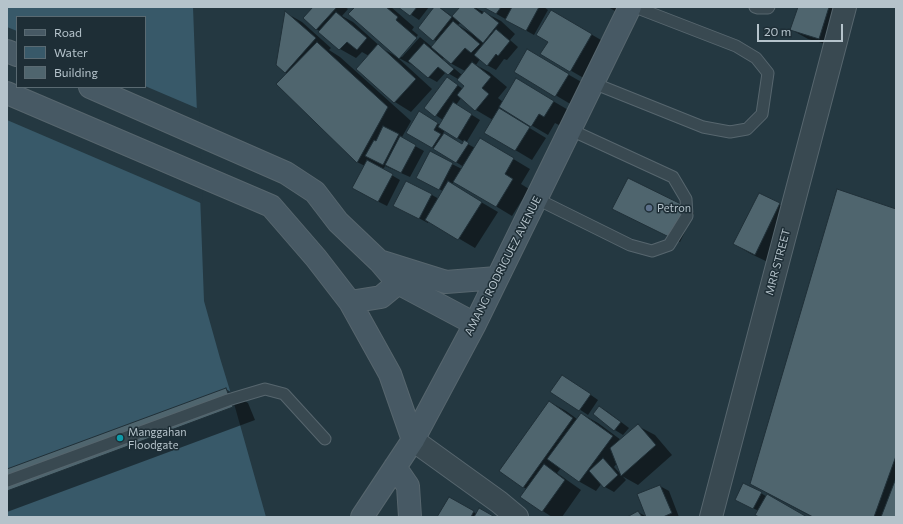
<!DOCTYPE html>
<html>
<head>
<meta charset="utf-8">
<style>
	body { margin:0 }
	#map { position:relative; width:903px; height:524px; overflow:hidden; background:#243841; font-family:Commissioner,sans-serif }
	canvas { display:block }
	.frame { position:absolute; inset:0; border:8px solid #b5c3cb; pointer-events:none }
	.legend { position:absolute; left:16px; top:16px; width:130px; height:72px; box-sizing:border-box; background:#1e2e36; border:1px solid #5a6a72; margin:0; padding:5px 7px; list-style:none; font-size:12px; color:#b5c3cb }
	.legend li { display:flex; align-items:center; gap:8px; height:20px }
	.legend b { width:20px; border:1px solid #5a6a72 }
	.scale { position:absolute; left:757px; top:24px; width:86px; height:18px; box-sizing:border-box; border:2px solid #b5c3cb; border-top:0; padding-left:5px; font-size:12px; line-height:14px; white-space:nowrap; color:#b5c3cb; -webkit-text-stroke:3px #1e2e36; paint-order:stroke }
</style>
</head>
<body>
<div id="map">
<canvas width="903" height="524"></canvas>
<div class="frame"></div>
<ul class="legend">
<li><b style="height:5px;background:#475964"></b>Road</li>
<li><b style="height:11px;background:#385969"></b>Water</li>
<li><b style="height:11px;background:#4f656e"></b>Building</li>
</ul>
<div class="scale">20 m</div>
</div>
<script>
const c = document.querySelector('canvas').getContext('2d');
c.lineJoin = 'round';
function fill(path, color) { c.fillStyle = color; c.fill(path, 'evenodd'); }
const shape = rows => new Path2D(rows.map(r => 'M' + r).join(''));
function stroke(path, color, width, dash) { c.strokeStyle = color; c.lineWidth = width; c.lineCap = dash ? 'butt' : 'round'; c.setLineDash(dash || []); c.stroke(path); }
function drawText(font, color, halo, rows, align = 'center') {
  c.font = font + ' Commissioner,sans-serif'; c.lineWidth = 3; c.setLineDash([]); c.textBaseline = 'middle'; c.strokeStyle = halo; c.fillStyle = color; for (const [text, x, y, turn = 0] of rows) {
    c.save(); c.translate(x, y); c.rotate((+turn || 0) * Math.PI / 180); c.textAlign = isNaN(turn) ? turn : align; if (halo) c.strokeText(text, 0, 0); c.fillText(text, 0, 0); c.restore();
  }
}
const water = shape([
	[7,7,193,7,204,301,220,358,235,407,266,517,7,517],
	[17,17,145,17,145,87,17,87]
]);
const pier = shape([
	[7,27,17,31,17,87,145,87,145,86,199,109,203,204,7,120]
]);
const shadow = shape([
	[314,7,345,7,348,9,342,16,353,22,383,49,396,56,356,7,391,7,414,27,412,30,418,35,399,57,402,57,420,37,432,47,437,41,434,40,435,7,439,7,453,17,461,7,474,7,501,21,515,34,510,40,518,47,507,60,504,59,496,70,487,65,480,59,476,65,489,72,507,87,498,98,503,102,517,80,570,111,561,126,555,123,548,135,502,108,500,110,546,138,532,160,485,132,493,120,476,110,461,98,456,105,480,120,466,143,475,148,480,139,530,169,521,184,529,189,512,216,454,181,452,185,498,212,475,248,429,221,428,223,403,210,432,195,439,199,443,191,425,182,452,164,462,169,464,167,407,132,419,112,440,125,443,120,425,108,447,78,463,89,466,86,458,79,446,72,437,82,428,77,416,67,397,57,432,89,411,112,395,102,369,56,362,52,356,58,340,49,320,31,316,29],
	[461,22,471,33,458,25],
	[444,57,452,64,465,71,462,75,443,59],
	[445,130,464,142,462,145,443,134],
	[400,7,429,7,419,20],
	[484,7,544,7,548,10,534,35],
	[608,7,629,7,624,16],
	[799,7,848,7,836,47,808,39,792,30],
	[551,11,608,44,587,80,542,54,549,41],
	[286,13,302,22,331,48,329,50,340,57,411,121,402,137,406,141,424,151,410,177,385,166,383,170,400,180,387,206,361,193,365,166,357,162,288,74,285,72],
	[527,51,585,84,572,105,515,71],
	[759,194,796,213,772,264,751,254,734,244],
	[686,208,694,213,680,242,622,213],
	[896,210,896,517,812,517,778,499,751,484],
	[571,381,598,400,588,415,552,391],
	[226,389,248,403,255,420,7,512,7,470],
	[550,402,566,411,577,419,582,414,598,423,621,440,638,426,655,435,672,455,638,485,622,476,617,463,614,467,626,480,614,492,605,487,602,483,596,491,580,482,561,468,557,473,581,490,562,517,552,517,521,497,527,489,523,487],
	[600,407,608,412,629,428,623,435,615,430,594,414],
	[660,486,669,491,679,517,647,517],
	[761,493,767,497,805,517,761,517,759,511,744,504],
	[449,498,477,514,493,517,439,517],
	[638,512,647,517,629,517]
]);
const building = shape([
	[313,7,337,7,316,30,303,18,313,7],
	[355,7,386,7,398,17,396,20,417,38,399,59,348,14,355,7],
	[398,7,417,7,410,16,398,7],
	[434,7,439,7,452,17,433,41,418,28,434,7],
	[460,7,473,7,482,14,484,11,499,23,483,43,452,16,460,7],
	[483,7,501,7,496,14,483,7],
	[512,7,539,7,526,31,505,20,512,7],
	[798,7,829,7,819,39,790,30,798,7],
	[551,10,592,34,570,72,540,54,548,42,536,35,551,10],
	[285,11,316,38,285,73,276,65,285,11],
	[336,12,367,38,357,50,347,42,339,50,318,32,336,12],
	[453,21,480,44,471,53,465,48,451,64,431,47,453,21],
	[496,29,510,41,498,56,496,54,487,66,474,55,496,29],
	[317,42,388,107,357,163,276,84,317,42],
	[424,43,454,69,448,75,438,67,428,78,408,61,424,43],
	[378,44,416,79,394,103,356,69,378,44],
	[527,49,569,74,555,97,514,72,527,49],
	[472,62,491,77,482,88,489,94,475,111,457,95,464,86,457,80,472,62],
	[447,77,458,85,435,117,424,108,447,77],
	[516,78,554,101,544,117,539,114,531,127,499,107,516,78],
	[453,102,472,114,457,139,438,127,453,102],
	[499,108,530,127,515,151,484,133,499,108],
	[419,111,438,123,434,130,441,134,432,148,406,133,419,111],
	[383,126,399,134,383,165,365,156,374,140,376,141,383,126],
	[444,133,462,144,464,140,469,143,456,163,433,149,444,133],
	[400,136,416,145,401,173,385,165,400,136],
	[480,138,514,158,505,174,513,179,496,207,453,182,480,138],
	[430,151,453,163,439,190,416,178,430,151],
	[367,160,393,174,378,202,352,188,367,160],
	[628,178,687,207,671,238,612,209,628,178],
	[406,181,432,194,419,219,393,206,406,181],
	[448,181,482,202,458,240,425,220,448,181],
	[837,189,896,209,896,456,874,517,813,517,750,484,837,189],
	[759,193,780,203,755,255,733,244,759,193],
	[562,375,591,394,579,411,550,392,562,375],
	[226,388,233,407,7,491,7,469,226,388],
	[549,401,573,418,523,488,499,471,549,401],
	[599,406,621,422,614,431,593,414,599,406],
	[581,413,613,436,579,482,547,459,581,413],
	[638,424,656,445,621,476,610,448,638,424],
	[603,458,618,475,604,488,589,471,603,458],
	[544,464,565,480,542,512,520,497,544,464],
	[896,478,896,517,881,517,896,478],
	[743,483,762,492,753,509,735,500,743,483],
	[660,485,672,513,663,517,646,517,637,494,660,485],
	[767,494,807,517,759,517,755,515,767,494],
	[449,497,474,511,471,517,437,517,449,497],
	[479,508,495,517,474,517,479,508],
	[638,511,642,517,627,517,638,511]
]);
const lane = shape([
	[755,7,758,8,768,8,769,7],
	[593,83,703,127,730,132,747,129,762,114,768,73,756,58,736,46,635,7],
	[537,199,630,245,652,251,669,245,687,216,686,199,673,177,571,130],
	[7,481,228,400,265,389,284,394,325,439]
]);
const street = shape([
	[413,440,499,502,517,517],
	[711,517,845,7]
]);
const secondary = shape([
	[7,51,17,55],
	[90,87,286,173,315,192,338,222,379,261,446,282,497,278],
	[7,93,271,206,316,258,350,302,390,374,413,440],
	[380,262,398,283,475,324],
	[350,302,381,297,398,283],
	[395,467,408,486,410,517],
	[362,517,413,440,475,324,630,7]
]);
const markers = [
	[649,208,4,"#5c6f8a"],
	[120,438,4,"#0f9aa8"]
];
const poiNames = [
	["Petron",657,208],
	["Manggahan",128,432],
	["Floodgate",128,445]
];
const streetNames = [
	["MRR STREET",778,262,-75],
	["AMANG RODRIGUEZ AVENUE",503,266,-63]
];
fill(water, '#385969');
fill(pier, '#243841');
fill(shadow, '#0007');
fill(building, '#4f656e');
stroke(building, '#203038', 1);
stroke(lane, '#57666e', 13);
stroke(street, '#57666e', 24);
stroke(secondary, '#57666e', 24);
stroke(lane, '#394951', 11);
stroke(street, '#394951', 22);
stroke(secondary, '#475964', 22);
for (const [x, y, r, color] of markers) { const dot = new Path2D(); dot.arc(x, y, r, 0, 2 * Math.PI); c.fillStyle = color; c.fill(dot); stroke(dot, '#1e2e36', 1.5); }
drawText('11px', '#b5c3cb', '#1e2e36', poiNames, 'left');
drawText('11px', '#b5c3cb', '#1e2e36', streetNames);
</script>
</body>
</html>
